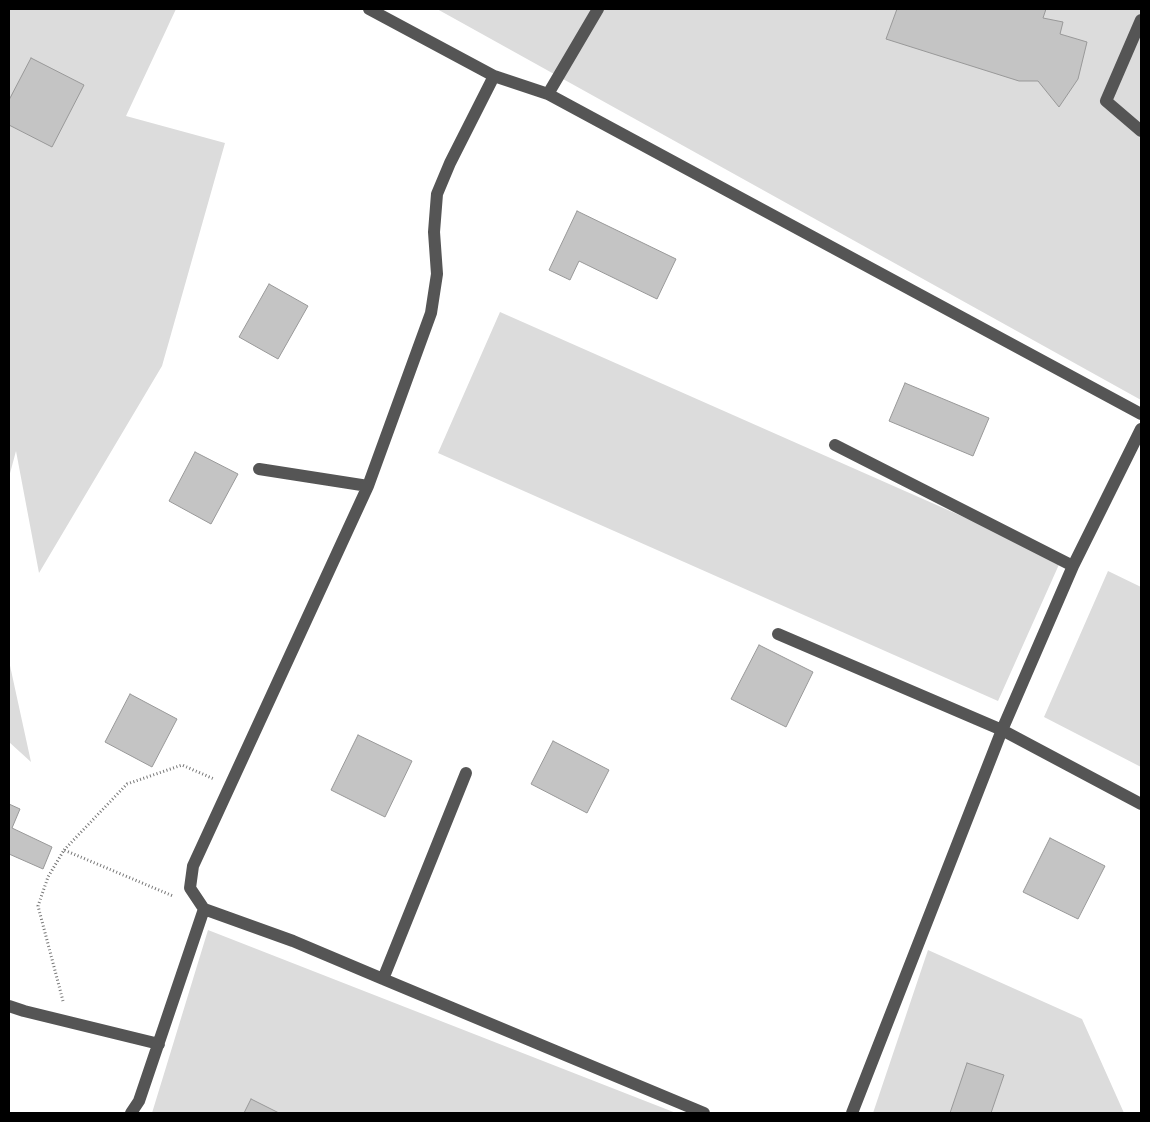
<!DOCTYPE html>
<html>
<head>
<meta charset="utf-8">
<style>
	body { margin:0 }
	#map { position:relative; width:1150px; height:1122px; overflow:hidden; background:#fff; font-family:Lato,sans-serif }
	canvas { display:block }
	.frame { position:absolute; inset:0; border:10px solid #000; pointer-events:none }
</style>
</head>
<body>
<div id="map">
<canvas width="1150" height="1122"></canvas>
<div class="frame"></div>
</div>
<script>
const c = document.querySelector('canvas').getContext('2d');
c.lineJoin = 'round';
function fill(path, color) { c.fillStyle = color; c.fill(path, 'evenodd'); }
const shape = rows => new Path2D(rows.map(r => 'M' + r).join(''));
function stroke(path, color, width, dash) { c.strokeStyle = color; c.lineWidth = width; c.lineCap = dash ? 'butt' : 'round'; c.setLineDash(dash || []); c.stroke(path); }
const green = shape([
	[9,9,176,9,126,116,225,143,162,366,39,573,16,451,9,477],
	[437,9,1141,9,1141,400],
	[500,312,1061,560,998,701,438,453],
	[1108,571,1141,587,1141,767,1044,717],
	[9,661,31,762,9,742],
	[208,930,676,1113,152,1113],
	[928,950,1082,1019,1124,1113,873,1113]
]);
const building = shape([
	[897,9,1046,9,1043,18,1063,22,1060,34,1087,42,1078,79,1059,107,1038,81,1019,81,886,39,897,9],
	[31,58,84,85,52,147,9,125,9,100,31,58],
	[577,211,676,259,657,299,579,261,570,280,549,270,577,211],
	[269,284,308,306,278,359,239,337,269,284],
	[905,383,989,418,973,456,889,421,905,383],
	[195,452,238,474,211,524,169,501,195,452],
	[759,645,813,672,786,727,731,699,759,645],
	[130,694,177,719,152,767,105,742,130,694],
	[358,735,412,761,385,817,331,790,358,735],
	[553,741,609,770,587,813,531,784,553,741],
	[9,804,20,809,12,828,52,847,43,869,9,854,9,804],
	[1050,838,1105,866,1078,919,1023,892,1050,838],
	[967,1063,1004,1075,991,1113,950,1113,967,1063],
	[251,1099,279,1113,244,1113,251,1099]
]);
const path = shape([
	[64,850,127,784,182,765,214,779],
	[63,1001,38,906,48,877,64,850,173,896]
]);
const minor = shape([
	[369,9,494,76,548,94,1141,414],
	[1141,20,1106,101,1141,131],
	[548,94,598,9],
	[835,445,1073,566],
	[259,469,368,486],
	[778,634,1002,730,1141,804],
	[204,909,293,941,383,979,466,773],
	[383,979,704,1113],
	[9,1006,24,1011,159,1044],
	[131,1113,139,1101,204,909,190,888,193,866,368,486,431,313,437,274,434,232,437,194,450,163,494,76],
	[852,1113,1002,730,1073,566,1141,429]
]);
fill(green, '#dcdcdc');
fill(building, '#c4c4c4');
stroke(building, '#999', 1);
stroke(path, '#777', 3, [1, 2.5]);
stroke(minor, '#555', 12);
</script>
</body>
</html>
